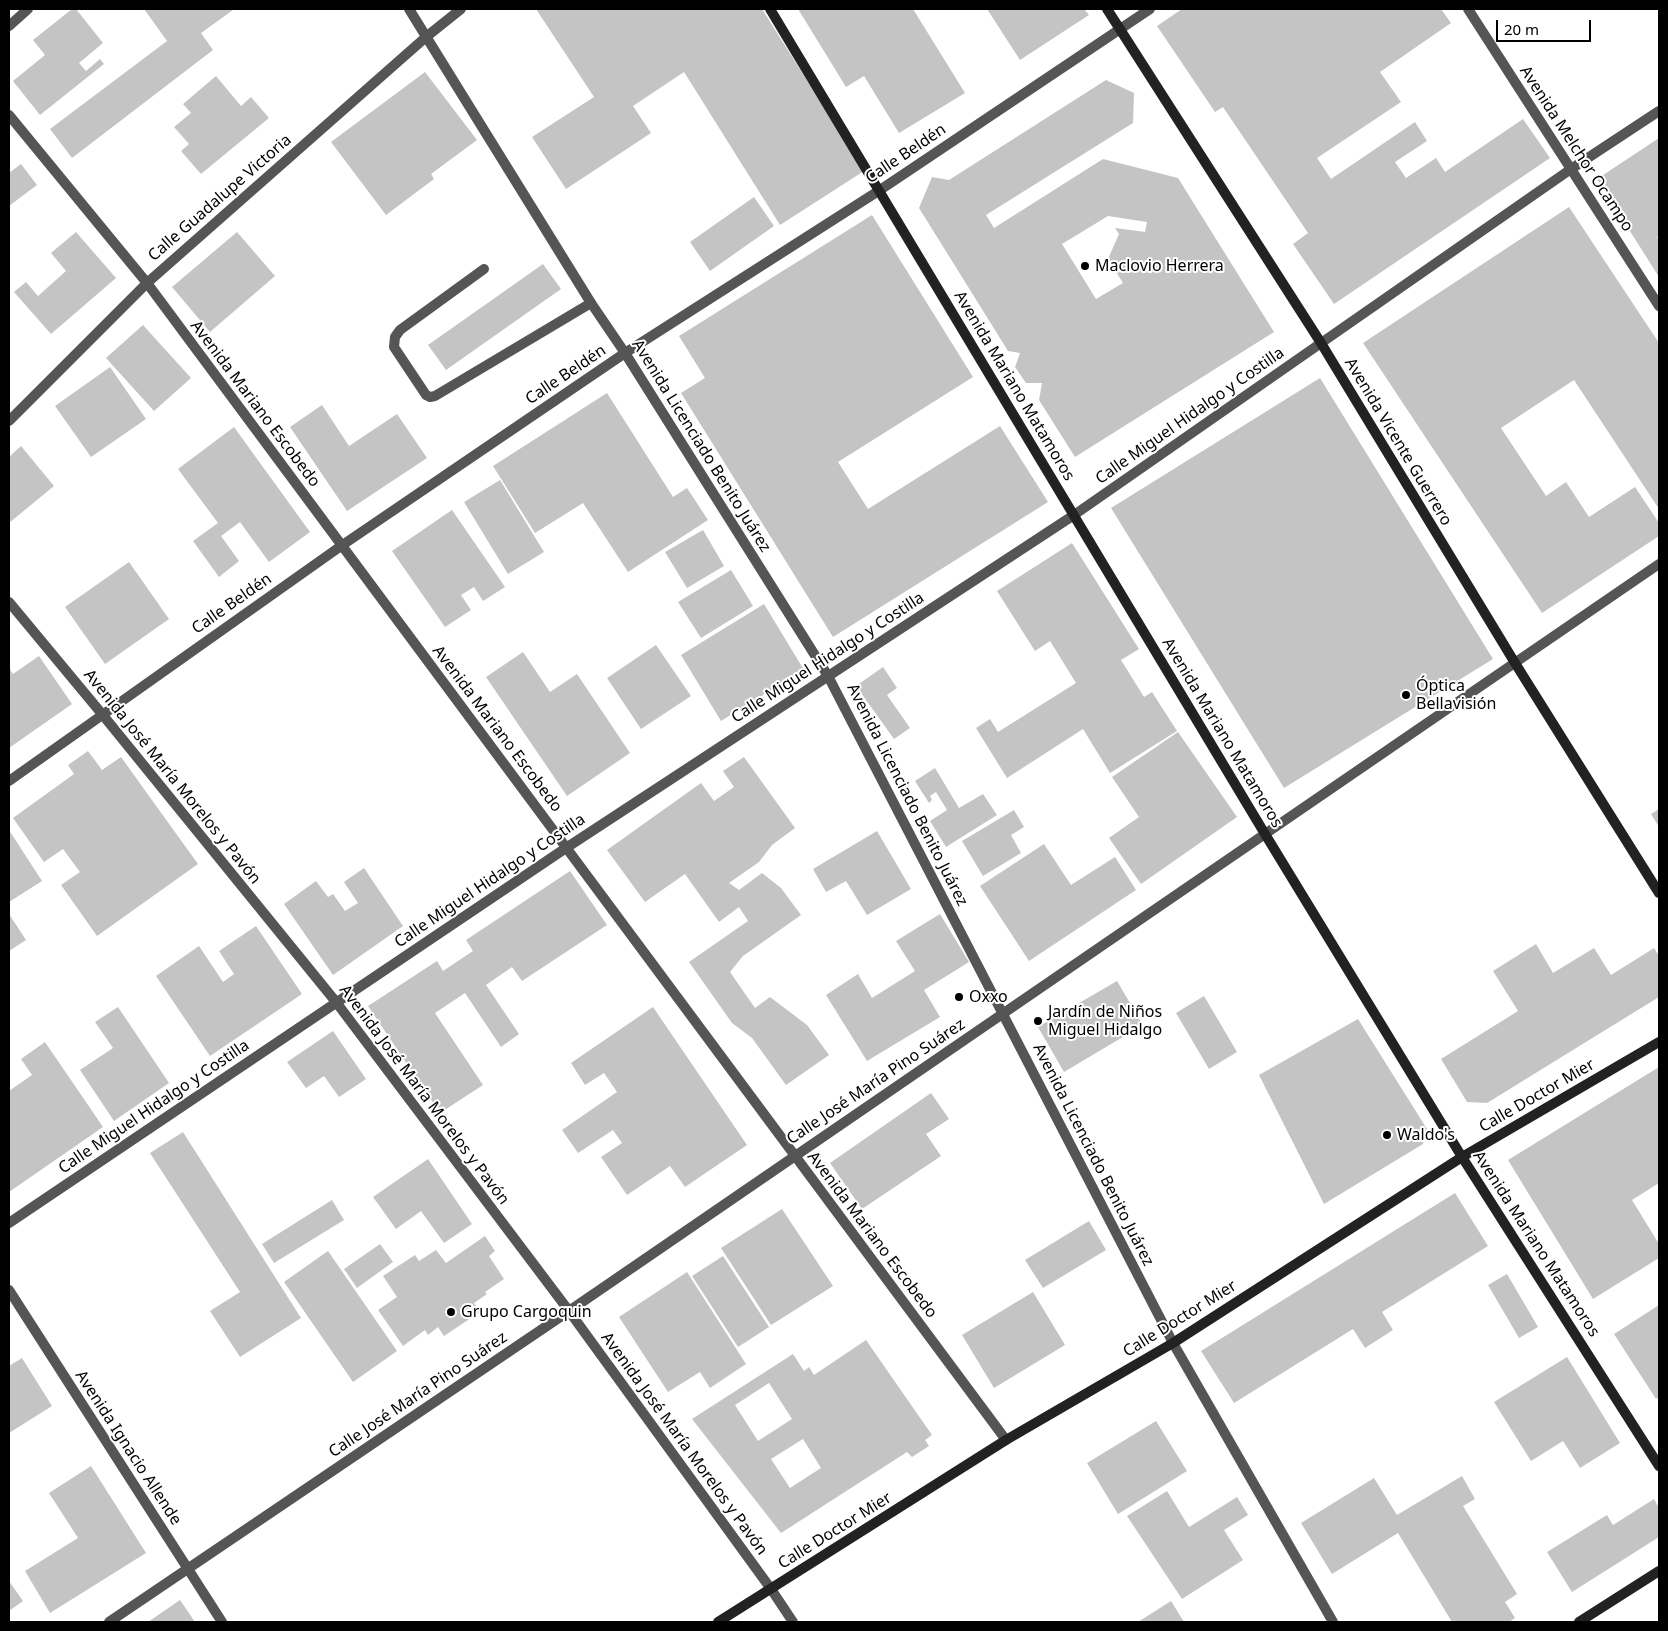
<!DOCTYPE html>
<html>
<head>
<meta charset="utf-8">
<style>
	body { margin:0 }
	#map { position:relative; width:1668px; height:1631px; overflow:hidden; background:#fff; font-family:"Noto Sans",sans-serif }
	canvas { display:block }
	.frame { position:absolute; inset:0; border:10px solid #000; pointer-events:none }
	.scale { position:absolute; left:1496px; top:20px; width:95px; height:22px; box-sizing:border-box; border:2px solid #000; border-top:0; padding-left:6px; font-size:15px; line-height:18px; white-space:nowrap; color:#000; -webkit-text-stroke:4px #fff; paint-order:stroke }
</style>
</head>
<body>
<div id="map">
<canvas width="1668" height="1631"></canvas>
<div class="frame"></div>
<div class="scale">20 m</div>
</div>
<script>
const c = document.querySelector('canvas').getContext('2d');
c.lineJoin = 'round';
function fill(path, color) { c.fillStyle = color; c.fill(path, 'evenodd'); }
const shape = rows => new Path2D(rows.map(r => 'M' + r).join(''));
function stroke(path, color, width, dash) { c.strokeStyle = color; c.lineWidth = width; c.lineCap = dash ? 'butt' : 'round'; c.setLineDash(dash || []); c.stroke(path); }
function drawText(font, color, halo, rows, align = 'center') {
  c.font = font + ' "Noto Sans",sans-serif'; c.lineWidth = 4; c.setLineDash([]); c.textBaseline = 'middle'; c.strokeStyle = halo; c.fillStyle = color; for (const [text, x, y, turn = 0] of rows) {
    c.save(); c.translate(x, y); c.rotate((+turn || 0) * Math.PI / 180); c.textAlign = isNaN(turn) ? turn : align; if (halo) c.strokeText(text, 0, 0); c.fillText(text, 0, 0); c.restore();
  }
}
const building = shape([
	[72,9,76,9,103,43,79,63,86,71,100,59,104,64,40,115,13,81,45,55,33,40],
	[144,9,232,9,233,10,201,33,213,50,72,158,50,129,167,41],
	[536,9,762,9,864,171,780,225,684,72,633,106,651,133,566,189,532,137,594,97],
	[798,9,913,9,965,93,899,133,864,76,846,87],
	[987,9,1084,9,1089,15,1020,60],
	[1182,9,1441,9,1451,23,1380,72,1401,102,1317,158,1331,179,1415,122,1427,141,1395,162,1406,178,1436,158,1445,172,1523,119,1550,158,1334,304,1293,244,1308,233,1223,107,1215,112,1157,26],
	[425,72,477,140,431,174,434,179,386,215,331,142],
	[216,76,241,106,251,97,269,118,201,174,181,151,189,144,174,127,191,113,183,104],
	[1106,80,1134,93,1133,123,986,215,994,228,1103,159,1178,178,1274,332,1075,457,1039,400,1042,383,1026,383,1015,367,1020,353,1008,351,919,208,932,177,949,180],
	[1108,216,1147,222,1145,232,1115,228,1119,234,1108,259,1123,283,1096,299,1062,244],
	[1659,138,1659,236,1657,237,1659,241,1659,277,1597,179],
	[21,164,37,185,9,206,9,173],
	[754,197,774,226,710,271,690,242],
	[1569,207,1659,343,1659,509,1574,380,1501,428,1546,496,1566,482,1589,517,1635,487,1659,523,1659,536,1542,613,1363,343],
	[872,215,973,377,838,462,868,509,1000,426,1048,502,833,637,681,393,705,378,679,336],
	[76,232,116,278,51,334,14,292,26,282,38,296,66,271,51,253],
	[237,232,275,276,210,332,172,287],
	[543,264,561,289,446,370,428,345],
	[143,325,191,378,154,411,106,358],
	[110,367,146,419,91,457,55,406],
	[1320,378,1493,659,1284,788,1111,508],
	[607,393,673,497,687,488,708,520,628,572,583,503,535,533,493,466],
	[322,405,349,446,397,414,427,458,347,511,290,427],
	[234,427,310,532,269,562,240,522,221,536,239,561,219,577,193,541,218,523,178,469],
	[21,446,54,486,9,523,9,457],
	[500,480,544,552,508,574,464,502],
	[452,510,505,587,483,601,474,587,461,595,471,610,445,627,392,551],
	[703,530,724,566,687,588,665,552],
	[1072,543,1139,649,1121,660,1144,697,1152,692,1177,731,1110,773,1083,729,1007,778,976,728,990,719,998,732,1076,683,1050,641,1035,651,997,591],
	[129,562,169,619,105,664,65,607],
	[731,570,753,606,701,638,678,602],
	[764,604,804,670,721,721,681,655],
	[656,645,691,696,641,729,607,678],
	[523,652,550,692,577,674,630,753,567,796,486,677],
	[39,656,72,704,9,748,9,668,13,674],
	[883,667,897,688,887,695,910,728,894,739,856,686],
	[1178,732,1237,817,1141,884,1109,838,1139,817,1112,777],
	[88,751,102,770,121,757,198,864,97,936,61,885,80,872,63,849,44,862,13,818,74,774,68,765],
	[744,757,795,828,772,845,759,862,729,883,739,890,762,873,781,888,801,915,743,956,730,972,755,1008,770,997,807,1025,829,1055,786,1085,752,1038,732,1023,689,962,748,921,739,907,719,922,685,874,645,902,607,850,701,783,714,801,734,787,723,771],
	[935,768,959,808,983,794,997,815,946,847,930,821,947,810,936,792,930,796,932,800,929,803,915,781],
	[1659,809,1659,827,1651,814],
	[1014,810,1024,827,1011,835,1021,853,983,876,962,841],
	[9,830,42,881,9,902],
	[877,831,911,889,867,915,846,881,826,892,813,869],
	[1044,844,1071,885,1115,857,1136,890,1029,961,980,886],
	[364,868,403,926,333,975,284,904,316,881,328,897,333,894,345,911,358,903,344,882],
	[570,871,607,925,522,981,512,967,486,985,519,1034,501,1047,465,993,435,1013,483,1085,440,1113,368,1006,437,961,443,971,473,951,466,940],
	[9,914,26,940,9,951],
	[940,914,969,962,924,990,940,1017,867,1061,826,995,858,974,872,998,915,971,896,941],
	[256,926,302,994,210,1056,156,976,199,946,223,982,234,974,219,951],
	[1536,944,1553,973,1594,948,1611,975,1654,948,1659,956,1659,997,1487,1103,1467,1102,1441,1059,1518,1011,1493,971],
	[1117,981,1143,1025,1064,1072,1038,1027],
	[1204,996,1237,1052,1209,1069,1176,1013],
	[118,1007,169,1083,114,1121,80,1070,113,1048,95,1022],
	[653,1007,747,1145,685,1187,670,1166,627,1195,601,1157,622,1143,613,1130,578,1153,562,1130,617,1092,604,1073,585,1085,571,1063],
	[1358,1019,1427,1129,1423,1144,1324,1204,1259,1075],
	[333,1031,366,1079,339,1097,324,1076,306,1088,287,1062],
	[45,1042,103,1127,9,1192,9,1091,32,1075,21,1059],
	[1659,1067,1659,1183,1632,1200,1659,1244,1659,1258,1593,1299,1508,1160],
	[931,1093,949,1119,926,1134,941,1156,862,1209,830,1163],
	[183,1132,301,1318,240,1357,210,1311,240,1292,150,1153],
	[428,1159,472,1224,444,1243,421,1211,396,1229,373,1197],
	[1455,1193,1488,1246,1382,1312,1393,1330,1365,1348,1353,1329,1234,1403,1201,1351],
	[332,1200,344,1220,274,1263,262,1244],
	[782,1209,833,1286,771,1325,721,1248],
	[1089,1221,1106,1250,1043,1288,1025,1260],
	[485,1236,495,1251,489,1256,504,1279,485,1292,487,1294,474,1303,480,1312,444,1336,438,1327,428,1335,425,1330,403,1346,378,1310,397,1297,383,1276,415,1255,419,1261,436,1250,446,1263],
	[380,1244,393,1262,357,1288,344,1269],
	[328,1251,397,1351,353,1382,284,1282],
	[723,1256,769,1327,738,1347,692,1276],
	[687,1272,746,1364,710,1388,700,1372,668,1392,619,1317],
	[1507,1274,1538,1327,1519,1338,1488,1285],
	[1033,1292,1065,1345,994,1388,962,1335],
	[1659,1305,1659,1397,1656,1399,1614,1334],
	[866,1340,932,1435,925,1440,929,1446,912,1457,907,1452,781,1533,692,1419,793,1354,804,1371,809,1367,814,1375],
	[769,1383,792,1419,758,1441,735,1405],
	[803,1439,821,1468,790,1488,771,1459],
	[1567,1357,1620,1443,1580,1468,1563,1441,1531,1461,1494,1402],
	[22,1358,52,1406,9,1433,9,1366],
	[1156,1421,1187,1471,1118,1514,1087,1463],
	[91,1466,146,1553,50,1613,25,1571,78,1538,49,1493],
	[1462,1476,1475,1499,1463,1506,1517,1594,1505,1602,1515,1618,1509,1622,1452,1622,1398,1533,1332,1574,1301,1523,1374,1478,1397,1515],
	[1167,1491,1189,1527,1237,1497,1248,1515,1224,1530,1243,1560,1182,1599,1127,1516],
	[1654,1499,1659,1508,1659,1537,1572,1592,1547,1552,1607,1515,1613,1525],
	[9,1581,23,1601,9,1611],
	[180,1600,195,1622,148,1622],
	[1171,1601,1184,1622,1138,1622]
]);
const service = shape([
	[484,269,400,330,395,337,394,347,426,395,430,397,435,396,591,303]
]);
const minor = shape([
	[409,9,591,303,625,353,828,676,1173,1343,1333,1622],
	[9,26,28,9],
	[9,115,147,283,1006,1440],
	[9,421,147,283,426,37,461,9],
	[9,602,102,714,336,1002,569,1311,771,1589,793,1622],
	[9,781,341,546,625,353,880,190,1150,9],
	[9,1223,566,848,1074,515,1571,169,1659,111],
	[9,1290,222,1622],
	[109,1622,569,1311,1659,564]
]);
const tertiary = shape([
	[1468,9,1659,306]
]);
const secondary = shape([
	[770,9,1265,834,1462,1157,1659,1466],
	[1107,9,1321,343,1515,663,1659,893],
	[718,1622,1006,1440,1173,1343,1462,1157,1659,1042],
	[1579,1622,1659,1571]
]);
const markers = [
	[1085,266,5,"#000"],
	[1406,695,5,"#000"],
	[959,997,5,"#000"],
	[1038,1021,5,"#000"],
	[1387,1135,5,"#000"],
	[451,1312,5,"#000"]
];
const streetNames = [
	["Avenida Melchor Ocampo",1576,149,57],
	["Calle Beldén",906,154,-34],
	["Calle Guadalupe Victoria",220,198,-41],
	["Calle Beldén",566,375,-34],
	["Avenida Mariano Matamoros",1014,386,59],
	["Avenida Mariano Escobedo",255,404,53],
	["Calle Miguel Hidalgo y Costilla",1190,416,-35],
	["Avenida Vicente Guerrero",1398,442,59],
	["Avenida Licenciado Benito Juárez",701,446,58],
	["Calle Beldén",232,604,-35],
	["Calle Miguel Hidalgo y Costilla",828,658,-33],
	["Avenida Mariano Escobedo",497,729,53],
	["Avenida Mariano Matamoros",1222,733,59],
	["Avenida José María Morelos y Pavón",172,777,51],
	["Avenida Licenciado Benito Juárez",907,795,63],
	["Calle Miguel Hidalgo y Costilla",490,881,-34],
	["Calle José María Pino Suárez",876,1082,-34],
	["Avenida José María Morelos y Pavón",424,1095,53],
	["Calle Doctor Mier",1537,1096,-30],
	["Calle Miguel Hidalgo y Costilla",154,1107,-34],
	["Avenida Licenciado Benito Juárez",1093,1155,63],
	["Avenida Mariano Escobedo",872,1235,53],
	["Avenida Mariano Matamoros",1536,1244,57],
	["Calle Doctor Mier",1180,1319,-32],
	["Calle José María Pino Suárez",418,1395,-34],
	["Avenida José María Morelos y Pavón",684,1444,54],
	["Avenida Ignacio Allende",128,1448,57],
	["Calle Doctor Mier",835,1531,-32]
];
const poiNames = [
	["Maclovio Herrera",1095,266],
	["Óptica",1416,686],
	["Bellavisión",1416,704],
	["Oxxo",969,997],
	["Jardín de Niños",1048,1012],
	["Miguel Hidalgo",1048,1030],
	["Waldo's",1397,1135],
	["Grupo Cargoquin",461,1312]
];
fill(building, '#c4c4c4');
stroke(service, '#555', 10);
stroke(minor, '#555', 10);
stroke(tertiary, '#555', 10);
stroke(secondary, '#222', 10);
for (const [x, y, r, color] of markers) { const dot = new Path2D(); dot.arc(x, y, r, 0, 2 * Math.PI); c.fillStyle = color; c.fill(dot); stroke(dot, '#fff', 2); }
drawText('16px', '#000', '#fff', streetNames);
drawText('16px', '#000', '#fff', poiNames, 'left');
</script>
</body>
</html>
